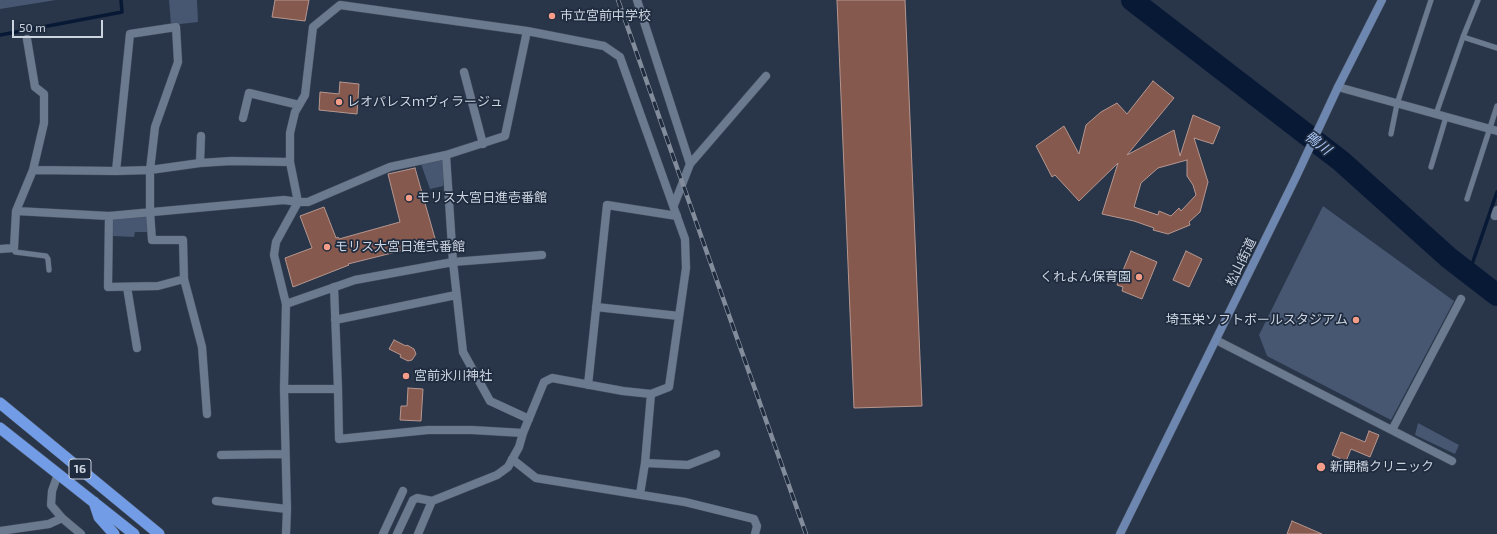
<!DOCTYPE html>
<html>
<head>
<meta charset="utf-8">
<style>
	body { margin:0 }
	#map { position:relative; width:1497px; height:534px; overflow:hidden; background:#293548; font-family:"Exo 2",sans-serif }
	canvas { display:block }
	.scale { position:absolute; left:12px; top:20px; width:91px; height:18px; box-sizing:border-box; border:2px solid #ccd4e0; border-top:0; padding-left:5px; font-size:12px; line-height:14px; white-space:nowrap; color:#ccd4e0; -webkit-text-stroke:3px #1f2b3e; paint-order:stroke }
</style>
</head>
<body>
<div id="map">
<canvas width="1497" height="534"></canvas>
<div class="scale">50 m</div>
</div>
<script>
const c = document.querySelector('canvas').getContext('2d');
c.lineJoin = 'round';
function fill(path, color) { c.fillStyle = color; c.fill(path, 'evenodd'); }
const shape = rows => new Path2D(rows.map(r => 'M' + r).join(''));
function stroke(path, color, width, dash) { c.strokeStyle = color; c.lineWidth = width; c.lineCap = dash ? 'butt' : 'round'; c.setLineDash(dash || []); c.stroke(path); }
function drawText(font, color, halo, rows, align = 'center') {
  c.font = font + ' "Exo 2","Noto Sans JP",sans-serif'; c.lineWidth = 3.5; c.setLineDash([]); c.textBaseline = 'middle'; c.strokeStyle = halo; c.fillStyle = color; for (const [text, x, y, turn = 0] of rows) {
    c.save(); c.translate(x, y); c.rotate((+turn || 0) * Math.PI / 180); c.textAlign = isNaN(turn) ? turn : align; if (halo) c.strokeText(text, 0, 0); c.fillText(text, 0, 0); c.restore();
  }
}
const green = shape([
	[0,0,56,0,0,9],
	[169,0,197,0,198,22,171,25],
	[443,160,443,186,430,189,421,164],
	[1323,206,1454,301,1391,420,1267,356,1259,335],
	[149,216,149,232,135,232,134,237,113,236,113,217],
	[1418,423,1459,445,1455,454,1415,435]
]);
const stream = shape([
	[0,35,122,12,121,0],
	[1469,273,1497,192]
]);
const river = shape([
	[1132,0,1341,161,1449,258,1497,295]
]);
const building = shape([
	[275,0,309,0,305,21,272,17,275,0],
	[837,0,905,0,922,406,854,408,837,0],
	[1153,81,1174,98,1127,155,1174,130,1180,156,1193,115,1220,127,1213,144,1194,138,1208,182,1200,212,1189,222,1190,225,1168,234,1153,230,1154,228,1134,221,1102,214,1118,163,1079,201,1055,175,1052,177,1036,146,1064,126,1079,154,1086,125,1101,112,1117,103,1127,114,1153,81],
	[1187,160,1187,176,1193,185,1196,195,1181,211,1179,208,1171,216,1159,211,1158,215,1134,207,1141,183,1158,168,1187,160],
	[340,82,359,84,357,114,319,110,320,92,339,94,340,82],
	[415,168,436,242,348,264,349,265,293,287,285,258,312,248,300,216,324,207,336,238,338,237,339,239,400,222,388,174,415,168],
	[1131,251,1157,262,1142,299,1122,291,1123,287,1117,285,1131,251],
	[1186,251,1202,259,1189,287,1173,280,1186,251],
	[394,340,406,346,407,345,414,349,416,354,412,360,408,361,400,357,401,355,389,349,394,340],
	[408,388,423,389,421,421,400,420,401,406,407,406,408,388],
	[1369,431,1379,435,1370,457,1351,449,1346,461,1332,455,1341,432,1365,442,1369,431],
	[1292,521,1322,534,1287,534,1292,521]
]);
const service = shape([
	[1463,37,1497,48],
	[1436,114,1463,37,1478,0],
	[1391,134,1397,104,1431,0],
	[1431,167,1446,117],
	[1467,199,1497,106],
	[14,248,15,252,46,256,48,259,49,270]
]);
const minor = shape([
	[637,0,690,164,674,205],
	[464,72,483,144],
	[243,118,249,93,299,105],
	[446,155,453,262,463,352,490,401,529,419],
	[200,163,201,136],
	[690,164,766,76],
	[33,170,116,171,130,34,176,27,178,62,155,127,150,170,150,212,152,240,183,240,184,279,158,286,108,287,109,216],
	[116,171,150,170,200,163,231,161,290,162],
	[16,211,109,216,284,200,298,202,290,162,290,133,295,112,305,95,313,27,340,5,527,31,604,46,620,57,685,239,686,268,669,387,651,394,623,391,552,378,544,382,523,433,519,447,508,467,497,475,432,501,418,534],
	[1495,216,1497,210],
	[0,249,14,248,16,211,33,170,44,123,44,94,35,87,27,39],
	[184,279,202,347,207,414],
	[127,287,137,348],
	[334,287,338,389],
	[286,304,355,280,453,262,542,255],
	[596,307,679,316],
	[335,320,456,295],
	[1216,340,1452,461],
	[588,385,607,205,677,216],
	[284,389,338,389,339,439,428,430,472,430,523,433],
	[1392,430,1461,299],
	[221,455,285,454],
	[512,459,536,478,685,502,754,519,757,526,755,534],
	[645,463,688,465,716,454],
	[58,474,52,491,51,505,62,518,81,534],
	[640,494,645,463,651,394],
	[216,501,287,509],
	[0,531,49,524,62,518],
	[286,534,287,509,284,389,286,304,274,255,276,242,298,202,308,202,390,167,446,155,505,136,527,31],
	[383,534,403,491]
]);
const tertiary = shape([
	[1338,87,1497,131],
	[397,534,413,500,417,498,432,501]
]);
const secondary = shape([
	[1120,534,1296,177,1338,87,1382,0]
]);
const trunk = shape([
	[0,403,159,534],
	[0,428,134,534],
	[94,502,99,517,114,534]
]);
const rail = shape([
	[618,0,806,534]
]);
const markers = [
	[552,16,4,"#f49e89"],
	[339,102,4,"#f49e89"],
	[409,198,4,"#f49e89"],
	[327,247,4,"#f49e89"],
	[1139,277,4,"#f49e89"],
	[1356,320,4,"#f49e89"],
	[406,376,4,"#f49e89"],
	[1321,467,5,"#f49e89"]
];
const shields = [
	[80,469,22]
];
const shieldNames = [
	["16",80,469]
];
const poiNames = [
	["市立宮前中学校",560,16],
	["レオパレスｍヴィラージュ",347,102],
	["モリス大宮日進壱番館",417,198],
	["モリス大宮日進弐番館",335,247],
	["くれよん保育園",1131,277,"right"],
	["埼玉栄ソフトボールスタジアム",1348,320,"right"],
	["宮前氷川神社",414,376],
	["新開橋クリニック",1330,467]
];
const streetNames = [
	["松山街道",1241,262,-64]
];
const waterNames = [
	["鴨川",1318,143,38]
];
fill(green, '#475772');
stroke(stream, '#081936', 3.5);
stroke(river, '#081936', 22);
fill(building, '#85594e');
stroke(building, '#b69790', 1);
stroke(service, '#455060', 6);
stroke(minor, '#455060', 9);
stroke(tertiary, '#455060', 9);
stroke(secondary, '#455060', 9);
stroke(trunk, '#455060', 12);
stroke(service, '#6c7a90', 5);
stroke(minor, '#6c7a90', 8);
stroke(tertiary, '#6c7a90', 8);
stroke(secondary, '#6e87b0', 8);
stroke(trunk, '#729ce6', 11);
stroke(rail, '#828c9b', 4.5);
stroke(rail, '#1f2b3e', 3, [9]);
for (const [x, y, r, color] of markers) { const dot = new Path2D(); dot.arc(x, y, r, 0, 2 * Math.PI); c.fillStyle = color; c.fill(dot); stroke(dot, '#1f2b3e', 1.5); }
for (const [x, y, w] of shields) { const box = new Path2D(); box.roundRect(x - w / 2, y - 10, w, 20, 3); c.fillStyle = '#1f2b3e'; c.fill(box); stroke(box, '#ccd4e0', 1); }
drawText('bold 12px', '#ccd4e0', null, shieldNames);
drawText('13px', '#ccd4e0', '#1f2b3e', poiNames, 'left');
drawText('13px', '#ccd4e0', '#1f2b3e', streetNames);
drawText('italic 14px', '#aac7f6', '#1f2b3e', waterNames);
</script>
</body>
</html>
